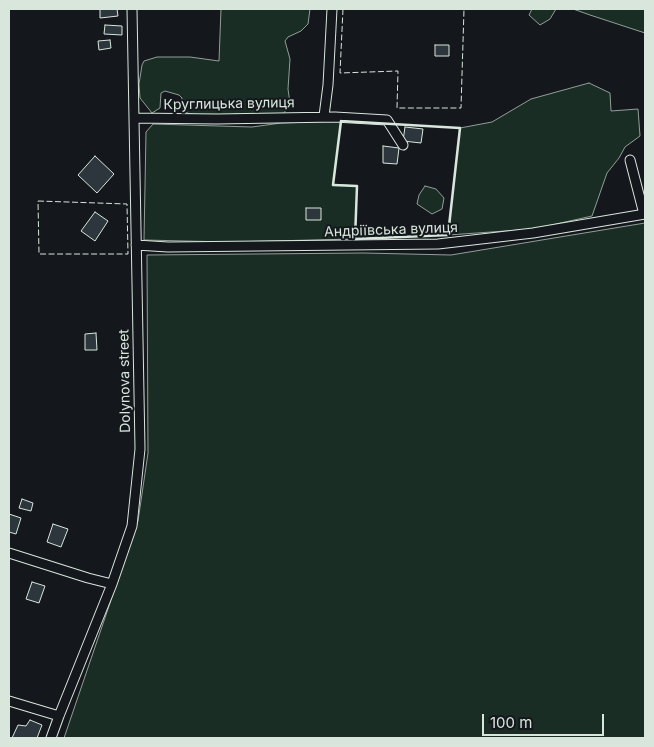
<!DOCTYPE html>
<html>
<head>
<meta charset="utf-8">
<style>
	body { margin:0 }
	#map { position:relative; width:654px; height:747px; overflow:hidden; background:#14181c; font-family:Inter,sans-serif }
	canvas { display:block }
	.frame { position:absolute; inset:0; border:10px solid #d8e6dc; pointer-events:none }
	.scale { position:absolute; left:482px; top:714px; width:122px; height:22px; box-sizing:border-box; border:2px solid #d8e6dc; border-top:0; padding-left:6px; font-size:15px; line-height:18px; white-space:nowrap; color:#d8e6dc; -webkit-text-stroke:4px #14181c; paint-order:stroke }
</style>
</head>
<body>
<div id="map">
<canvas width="654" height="747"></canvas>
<div class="frame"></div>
<div class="scale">100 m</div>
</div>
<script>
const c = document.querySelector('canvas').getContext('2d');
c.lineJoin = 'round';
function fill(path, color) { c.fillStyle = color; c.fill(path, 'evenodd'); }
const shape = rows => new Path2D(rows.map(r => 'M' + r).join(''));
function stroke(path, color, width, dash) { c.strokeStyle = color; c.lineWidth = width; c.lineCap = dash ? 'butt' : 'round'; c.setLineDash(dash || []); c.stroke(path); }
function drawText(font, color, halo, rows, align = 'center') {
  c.font = font + ' Inter,sans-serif'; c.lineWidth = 4; c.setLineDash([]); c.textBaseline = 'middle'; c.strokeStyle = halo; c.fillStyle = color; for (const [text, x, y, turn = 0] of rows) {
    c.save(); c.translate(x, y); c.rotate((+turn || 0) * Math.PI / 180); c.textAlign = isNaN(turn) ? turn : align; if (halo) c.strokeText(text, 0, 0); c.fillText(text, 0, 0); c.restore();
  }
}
const green = shape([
	[214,9,310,9,308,24,301,31,288,37,285,41,290,59,288,89,290,103,288,108,282,115,257,118,238,114,214,116,190,114,185,112,182,108,182,98,179,95,165,91,161,93,160,108,152,113,140,98,139,84,142,65,144,61,157,57,190,57,219,61,221,9,214,9],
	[532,9,556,9,550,19,540,25,529,15,532,9],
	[573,9,645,9,645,33,590,15,573,9],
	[589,83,610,93,611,111,638,109,640,136,625,147,619,158,607,173,592,216,534,229,448,235,460,128,492,122,531,99,589,83],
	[341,121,333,184,357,186,355,239,228,242,144,240,146,132,153,124,252,127,281,123,341,121],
	[425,186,436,189,444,198,442,209,432,214,417,204,419,195,425,186],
	[645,223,645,738,64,738,138,521,148,453,147,255,364,253,451,255,645,223]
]);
const building = shape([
	[100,9,117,9,118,16,100,18,100,9],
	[105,25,122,26,122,35,104,34,105,25],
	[110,40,111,48,99,50,98,41,110,40],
	[435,45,449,45,449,56,435,56,435,45],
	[405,127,423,129,421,143,403,141,405,127],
	[383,146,399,148,397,164,383,163,383,146],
	[95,156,114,174,97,193,78,175,95,156],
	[306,208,321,208,321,220,306,220,306,208],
	[95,212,108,221,95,241,81,231,95,212],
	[96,333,97,350,85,350,85,334,96,333],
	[22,499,33,503,31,511,19,508,22,499],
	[9,514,21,518,16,534,9,532,9,514],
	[53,524,68,529,61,547,47,542,53,524],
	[32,582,45,586,39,603,26,599,32,582],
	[30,720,42,725,37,738,12,738,18,725,26,726,30,720]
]);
const minor = shape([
	[324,116,328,85,332,9],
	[134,118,217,119,335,117,387,120,403,145],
	[630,160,644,214],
	[136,245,168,247,438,244,533,233,645,214],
	[9,553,88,578,112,584],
	[9,701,59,716],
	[51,738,59,716,112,584,132,526,140,449,132,9]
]);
const fence = shape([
	[343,9,340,73,398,71,397,108,461,108,464,9],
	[38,201,127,204,128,254,39,254,38,201]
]);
const wall = shape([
	[341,121,460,128,448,235,355,239,357,186,333,185,341,121]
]);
const streetNames = [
	["Круглицька вулиця",229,104,-1],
	["Андріївська вулиця",391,230,-2],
	["Dolynova street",125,381,-91]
];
fill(green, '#1a2d24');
stroke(green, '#939e99', 1);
fill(building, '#2c363c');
stroke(building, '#d8e6dc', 1);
stroke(minor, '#d8e6dc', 11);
stroke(minor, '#14181c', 9);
stroke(fence, '#d8e6dc', 1, [6, 2.5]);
stroke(wall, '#d8e6dc', 2.5);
drawText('14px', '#d8e6dc', '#14181c', streetNames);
</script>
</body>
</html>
